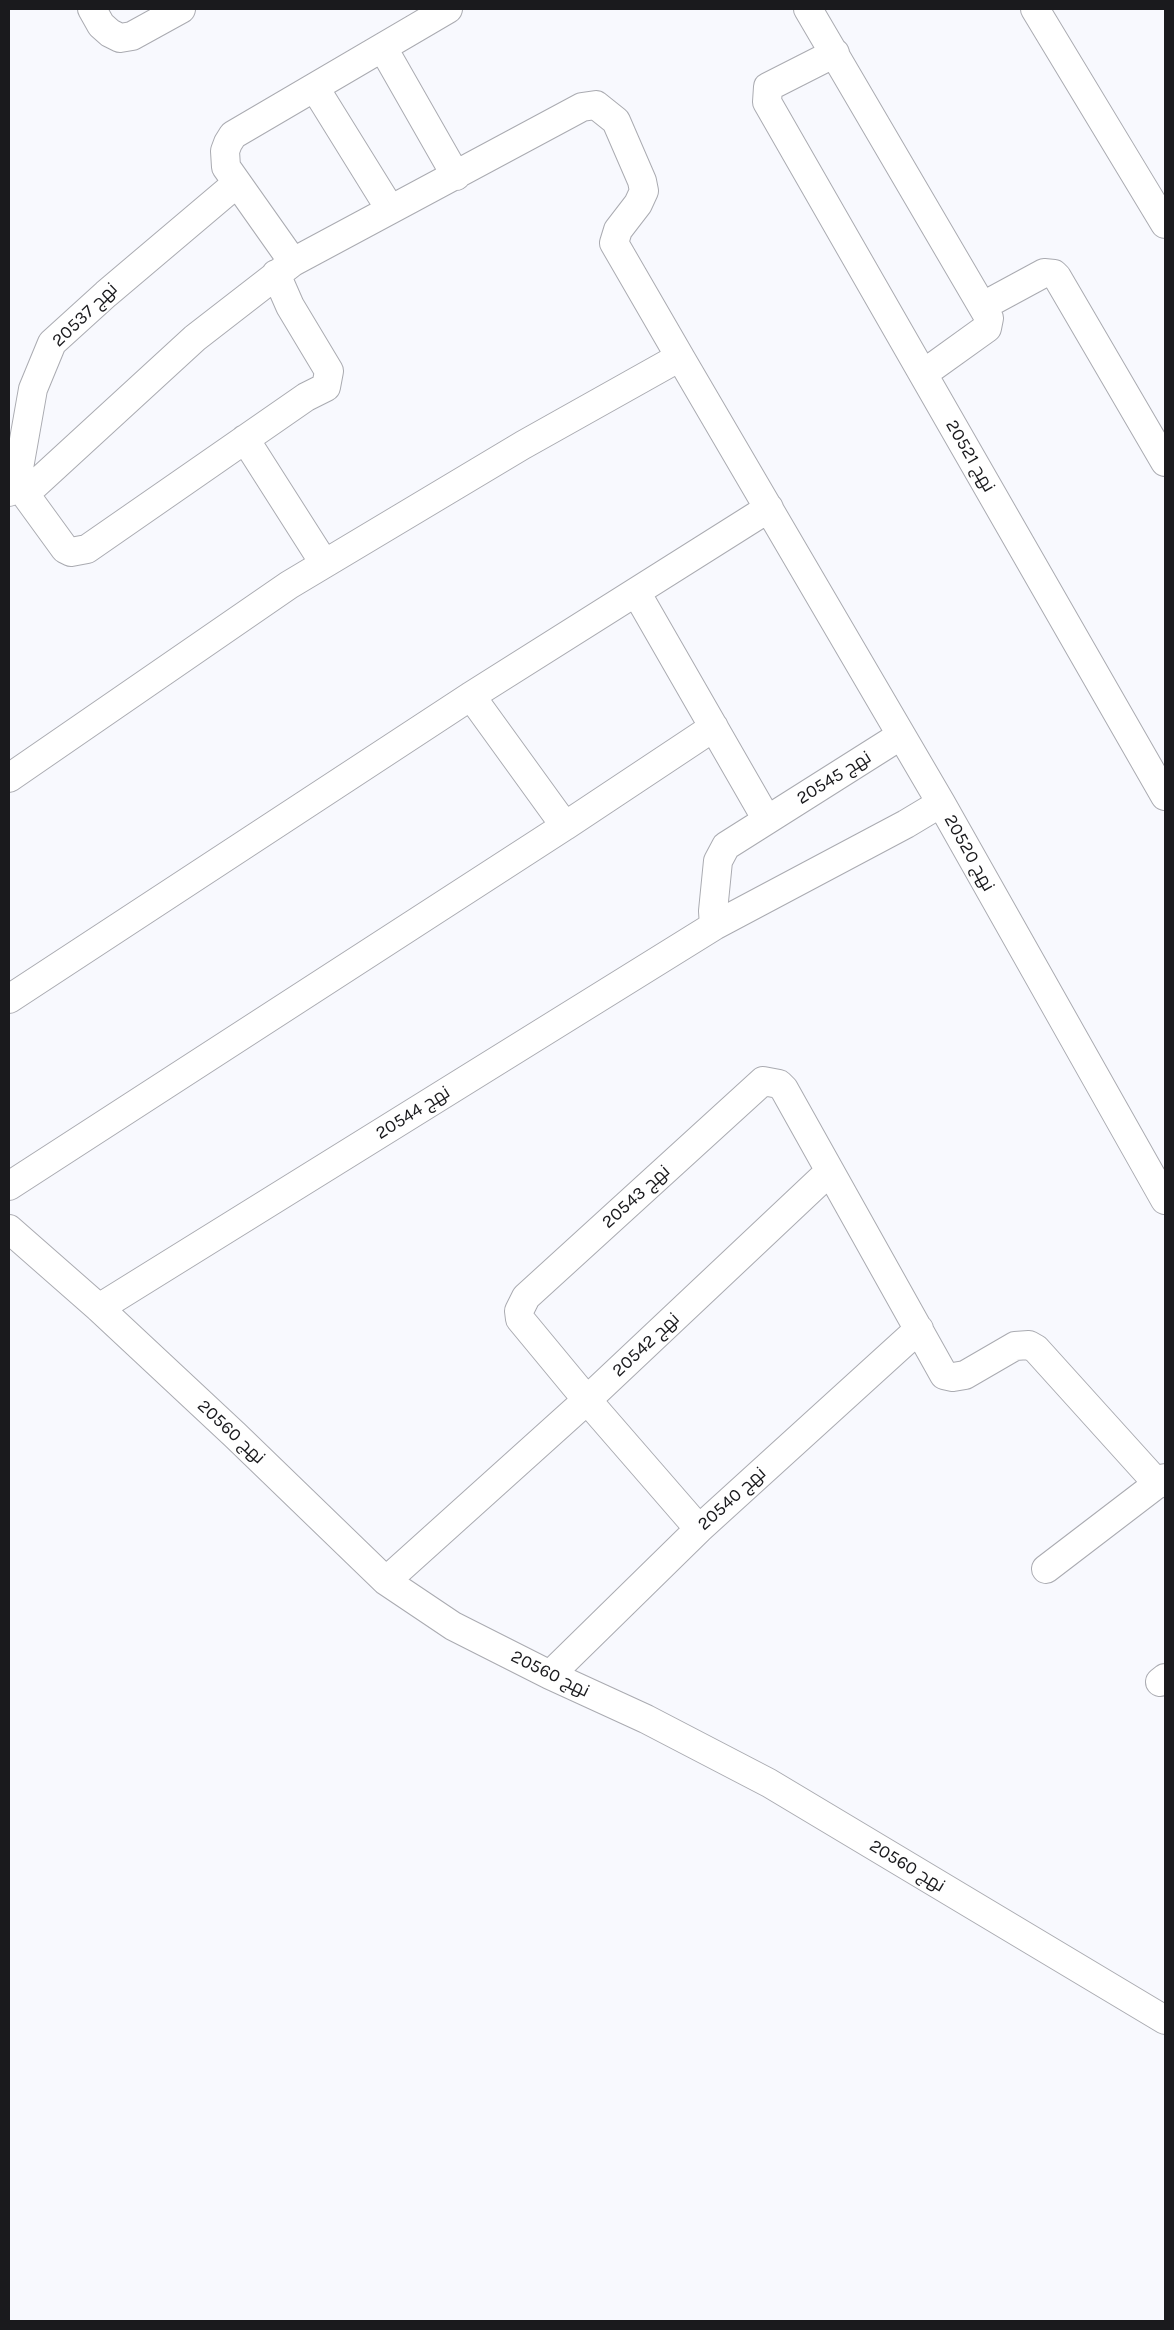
<!DOCTYPE html>
<html>
<head>
<meta charset="utf-8">
<style>
	body { margin:0 }
	#map { position:relative; width:1174px; height:2330px; overflow:hidden; background:#f8f9fe; font-family:Karla,sans-serif }
	canvas { display:block }
	.frame { position:absolute; inset:0; border:10px solid #1a1a1d; pointer-events:none }
</style>
</head>
<body>
<div id="map">
<canvas width="1174" height="2330"></canvas>
<div class="frame"></div>
</div>
<script>
const c = document.querySelector('canvas').getContext('2d');
c.lineJoin = 'round';
const shape = rows => new Path2D(rows.map(r => 'M' + r).join(''));
function stroke(path, color, width, dash) { c.strokeStyle = color; c.lineWidth = width; c.lineCap = dash ? 'butt' : 'round'; c.setLineDash(dash || []); c.stroke(path); }
function drawText(font, color, halo, rows, align = 'center') {
  c.font = font + ' Karla,Cairo,sans-serif'; c.lineWidth = 4; c.setLineDash([]); c.textBaseline = 'middle'; c.strokeStyle = halo; c.fillStyle = color; for (const [text, x, y, turn = 0] of rows) {
    c.save(); c.translate(x, y); c.rotate((+turn || 0) * Math.PI / 180); c.textAlign = isNaN(turn) ? turn : align; if (halo) c.strokeText(text, 0, 0); c.fillText(text, 0, 0); c.restore();
  }
}
const minor = shape([
	[92,9,101,25,110,33,120,38,132,36,181,9],
	[808,9,989,318,987,328,980,333,923,374],
	[1035,9,1165,224],
	[383,48,456,176],
	[835,53,768,87,767,102,1165,796],
	[315,88,390,209],
	[293,262,226,167,225,151,228,143,233,135,448,9],
	[983,306,1044,273,1054,274,1057,277,1165,462],
	[680,357,941,803,1165,1200],
	[245,439,324,563],
	[16,485,25,494,65,549,71,552,87,549,306,397,326,387,329,371,290,306,276,274],
	[9,492,16,485,33,389,52,343,106,294,236,184],
	[636,592,767,820],
	[9,778,289,585,523,445,680,357,614,243,618,230,638,204,644,191,642,181,616,121,596,105,582,107,293,262,195,338,25,494],
	[565,826,714,727],
	[714,926,906,824,941,803],
	[9,999,471,696,769,508],
	[9,1186,565,826,471,696],
	[9,1229,99,1308,235,1435,386,1581,453,1626,550,1675,646,1719,769,1783,1165,2020],
	[99,1308,714,926,713,911,718,861,726,846,900,736],
	[699,1529,587,1400,829,1172],
	[1046,1569,1165,1478],
	[386,1581,587,1400,520,1319,519,1311,526,1297,763,1081,779,1084,784,1089,944,1375,953,1377,965,1375,1015,1346,1029,1345,1036,1349,1158,1484],
	[550,1675,699,1529,919,1329],
	[1160,1682,1165,1678]
]);
const streetNames = [
	["نهج 20537",85,315,-44],
	["نهج 20521",970,456,60],
	["نهج 20545",834,778,-32],
	["نهج 20520",969,853,61],
	["نهج 20544",413,1113,-32],
	["نهج 20543",636,1197,-42],
	["نهج 20542",646,1345,-43],
	["نهج 20560",231,1432,43],
	["نهج 20540",732,1499,-42],
	["نهج 20560",550,1674,26],
	["نهج 20560",907,1866,31]
];
stroke(minor, '#aaabb1', 30);
stroke(minor, '#fff', 28);
drawText('18px', '#1a1a1d', '#fff', streetNames);
</script>
</body>
</html>
